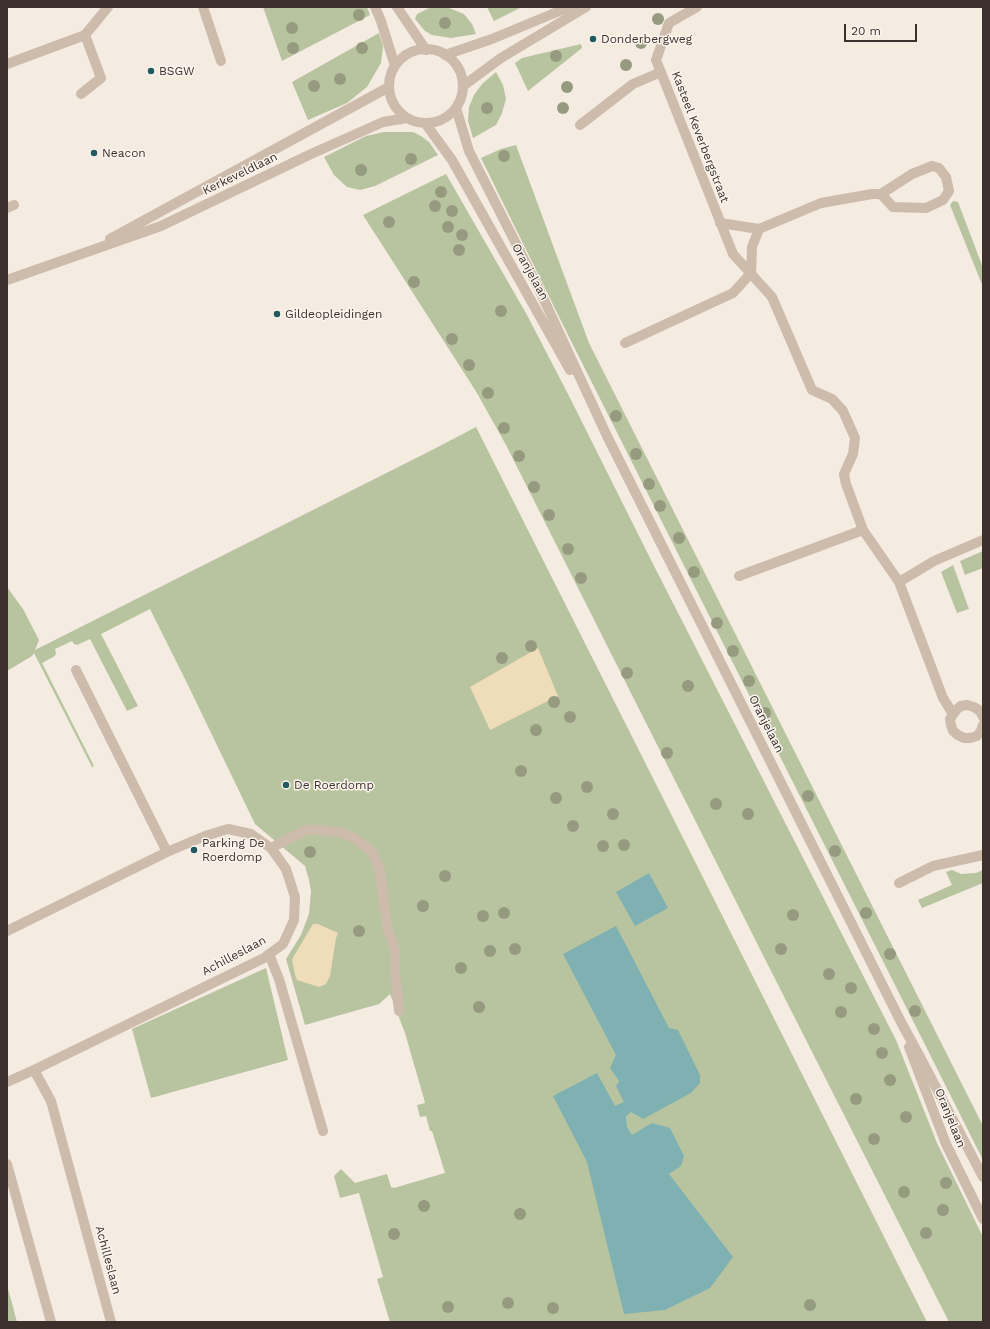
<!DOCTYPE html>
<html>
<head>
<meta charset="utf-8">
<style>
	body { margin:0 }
	#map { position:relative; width:990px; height:1329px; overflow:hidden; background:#f4ebe1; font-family:"Work Sans",sans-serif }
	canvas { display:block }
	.frame { position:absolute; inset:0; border:8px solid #3b302b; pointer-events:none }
	.scale { position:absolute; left:844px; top:24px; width:73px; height:18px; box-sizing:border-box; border:2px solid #3b302b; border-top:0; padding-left:5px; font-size:12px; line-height:14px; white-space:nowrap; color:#3b302b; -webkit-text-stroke:3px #fbf5ee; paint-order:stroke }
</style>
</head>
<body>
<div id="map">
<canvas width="990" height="1329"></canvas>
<div class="frame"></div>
<div class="scale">20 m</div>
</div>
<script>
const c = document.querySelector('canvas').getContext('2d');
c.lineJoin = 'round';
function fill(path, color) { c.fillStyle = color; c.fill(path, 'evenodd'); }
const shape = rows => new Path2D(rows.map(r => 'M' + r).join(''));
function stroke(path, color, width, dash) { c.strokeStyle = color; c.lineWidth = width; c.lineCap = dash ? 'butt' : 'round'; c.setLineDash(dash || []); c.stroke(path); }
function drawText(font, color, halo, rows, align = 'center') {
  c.font = font + ' "Work Sans",sans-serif'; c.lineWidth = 3; c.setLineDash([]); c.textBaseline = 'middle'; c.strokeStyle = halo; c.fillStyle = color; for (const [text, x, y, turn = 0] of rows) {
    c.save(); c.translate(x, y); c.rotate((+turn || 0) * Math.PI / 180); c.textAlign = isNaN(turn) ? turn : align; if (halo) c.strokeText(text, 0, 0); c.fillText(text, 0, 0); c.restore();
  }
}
const green = shape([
	[263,7,367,7,370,15,282,61],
	[431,7,449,8,464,14,472,24,476,34,451,38,432,35,425,31,415,19,417,14],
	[487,7,522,7,494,21],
	[379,33,383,46,381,63,367,87,347,103,308,120,292,82],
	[581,44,582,48,528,91,515,63,522,58],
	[496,72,503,85,506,99,502,113,496,125,473,138,468,121,469,107,474,95,482,84],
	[384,132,413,132,421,136,429,142,438,155,375,186,360,190,347,187,334,175,324,157,366,136],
	[516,145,589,343,983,1126,983,1160,570,339,481,158,501,149],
	[446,174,527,315,570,398,650,558,896,1040,937,1143,983,1237,983,1322,949,1322,768,965,506,445,477,393,363,215],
	[953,201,958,202,983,268,983,287,950,205],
	[476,427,927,1322,390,1322,377,1279,383,1277,359,1193,340,1198,334,1176,341,1169,355,1183,387,1174,391,1187,394,1188,445,1173,432,1131,430,1131,426,1116,420,1117,417,1105,425,1103,424,1099,405,1033,390,994,379,1004,305,1025,286,959,301,935,309,914,311,891,309,880,305,866,255,824,186,681,150,609,101,634,138,706,127,711,90,639,77,645,74,644,72,641,55,649,56,653,55,656,42,663,94,766,92,767,34,653,32,656,7,671,7,587,23,609,39,640,35,650,434,449],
	[983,551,983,568,965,575,960,561],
	[953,565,969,609,957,613,941,572],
	[952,870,961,874,976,873,983,870,983,883,922,908,918,900,952,885,946,872],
	[266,968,288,1060,151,1098,132,1029],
	[7,1285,17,1322,7,1322]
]);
const sand = shape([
	[538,648,558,696,490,730,470,687],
	[313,924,318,924,338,933,336,938,330,976,326,984,319,987,297,980,295,975,292,959]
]);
const water = shape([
	[649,873,668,908,635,926,616,892],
	[616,926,669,1028,678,1030,700,1075,700,1083,691,1093,643,1119,631,1112,626,1116,627,1127,632,1135,652,1123,670,1128,684,1156,681,1166,669,1174,733,1257,710,1288,665,1310,624,1314,587,1162,553,1096,597,1073,615,1106,624,1102,616,1086,619,1081,610,1068,616,1055,563,954]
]);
const minor = shape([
	[203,7,221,61],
	[375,7,381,21,395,66],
	[397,7,426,50],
	[697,7,669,23,656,60,733,254,772,297,812,390,832,399,843,411,855,438,853,454,844,474,846,484,863,530,899,582,943,698,953,714],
	'389 86a37 37 0 1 1 74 0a37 37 0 1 1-74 0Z',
	[445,55,492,39,569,7],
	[7,64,85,35,108,7],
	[463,86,501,58,586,7],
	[81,94,101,78,85,35],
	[456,108,469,151,539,289,607,436,902,1024,920,1057,983,1177],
	[425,123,452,160,570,370],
	[580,125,633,84,661,72],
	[7,208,14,205],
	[720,223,759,229],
	[110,239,389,87],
	[7,280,161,226,311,154,383,122,407,118],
	[625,343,733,293,751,273,752,247,759,229,821,203,872,194,881,194,893,207,926,208,943,200,949,191,946,177,939,168,932,166,912,174,881,194],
	[739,576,863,530],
	[899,582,934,561,983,540],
	[76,670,167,852],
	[983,717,980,711,974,707,967,705,961,706,957,709,950,719,951,725,953,731,958,735,964,738,970,738,977,736,981,731,983,725],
	[271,848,306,830,315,830,341,832,354,838,372,852,380,871,387,926,395,950,395,971,399,1011],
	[899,883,933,866,983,855],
	[7,931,167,852,205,836,228,829,251,834,271,848,286,869,295,897,294,920,283,944,264,958,34,1070,7,1082],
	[269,954,279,979,323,1131],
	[909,1047,946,1144,983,1219],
	[34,1070,51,1101,111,1322],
	[7,1164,51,1322]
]);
const trees = [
	[359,15],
	[658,19],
	[445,23],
	[292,28],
	[641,43],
	[293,48],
	[362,48],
	[556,56],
	[626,65],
	[340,79],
	[314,86],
	[567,87],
	[487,108],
	[563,108],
	[504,156],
	[411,159],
	[361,170],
	[441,192],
	[435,206],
	[452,211],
	[389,222],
	[448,227],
	[462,235],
	[459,250],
	[414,282],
	[501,311],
	[452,339],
	[469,365],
	[488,393],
	[616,416],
	[504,428],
	[636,454],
	[519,456],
	[649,484],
	[534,487],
	[660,506],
	[549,515],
	[679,538],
	[568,549],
	[694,572],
	[581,578],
	[717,623],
	[531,646],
	[733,651],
	[502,658],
	[627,673],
	[749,681],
	[688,686],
	[554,702],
	[765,713],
	[570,717],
	[536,730],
	[667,753],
	[521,771],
	[587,787],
	[808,796],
	[556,798],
	[716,804],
	[613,814],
	[748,814],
	[573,826],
	[624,845],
	[603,846],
	[835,851],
	[310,852],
	[445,876],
	[423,906],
	[504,913],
	[866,913],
	[793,915],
	[483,916],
	[359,931],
	[515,949],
	[781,949],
	[490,951],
	[890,954],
	[461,968],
	[829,974],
	[851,988],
	[479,1007],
	[915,1011],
	[841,1012],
	[874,1029],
	[882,1053],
	[890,1080],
	[856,1099],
	[906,1117],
	[874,1139],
	[946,1183],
	[904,1192],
	[424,1206],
	[943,1210],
	[520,1214],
	[926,1233],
	[394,1234],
	[508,1303],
	[810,1305],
	[448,1307],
	[553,1308]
];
const markers = [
	[593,39,4,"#1f5a5e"],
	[151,71,4,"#1f5a5e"],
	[94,153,4,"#1f5a5e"],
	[277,314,4,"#1f5a5e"],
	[286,785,4,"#1f5a5e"],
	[194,850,4,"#1f5a5e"]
];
const poiNames = [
	["Donderbergweg",601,39],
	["BSGW",159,71],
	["Neacon",102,153],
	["Gildeopleidingen",285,314],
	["De Roerdomp",294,785],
	["Parking De",202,843],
	["Roerdomp",202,857]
];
const streetNames = [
	["Kasteel Keverbergstraat",700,137,69],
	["Kerkeveldlaan",240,174,-26],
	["Oranjelaan",530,272,61],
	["Oranjelaan",766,724,63],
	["Achilleslaan",234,956,-28],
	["Oranjelaan",950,1118,68],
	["Achilleslaan",108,1260,75]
];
fill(green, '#b8c4a0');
fill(sand, '#efdcb8');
fill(water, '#7fb0b2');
stroke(minor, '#cdbbac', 10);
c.fillStyle = '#969b7f';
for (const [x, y] of trees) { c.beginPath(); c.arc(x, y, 6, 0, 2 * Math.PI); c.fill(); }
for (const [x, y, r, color] of markers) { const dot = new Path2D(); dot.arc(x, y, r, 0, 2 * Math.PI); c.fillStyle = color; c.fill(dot); stroke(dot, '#fbf5ee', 1.5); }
drawText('12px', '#3b302b', '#fbf5ee', poiNames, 'left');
drawText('12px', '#3b302b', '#fbf5ee', streetNames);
</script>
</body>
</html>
